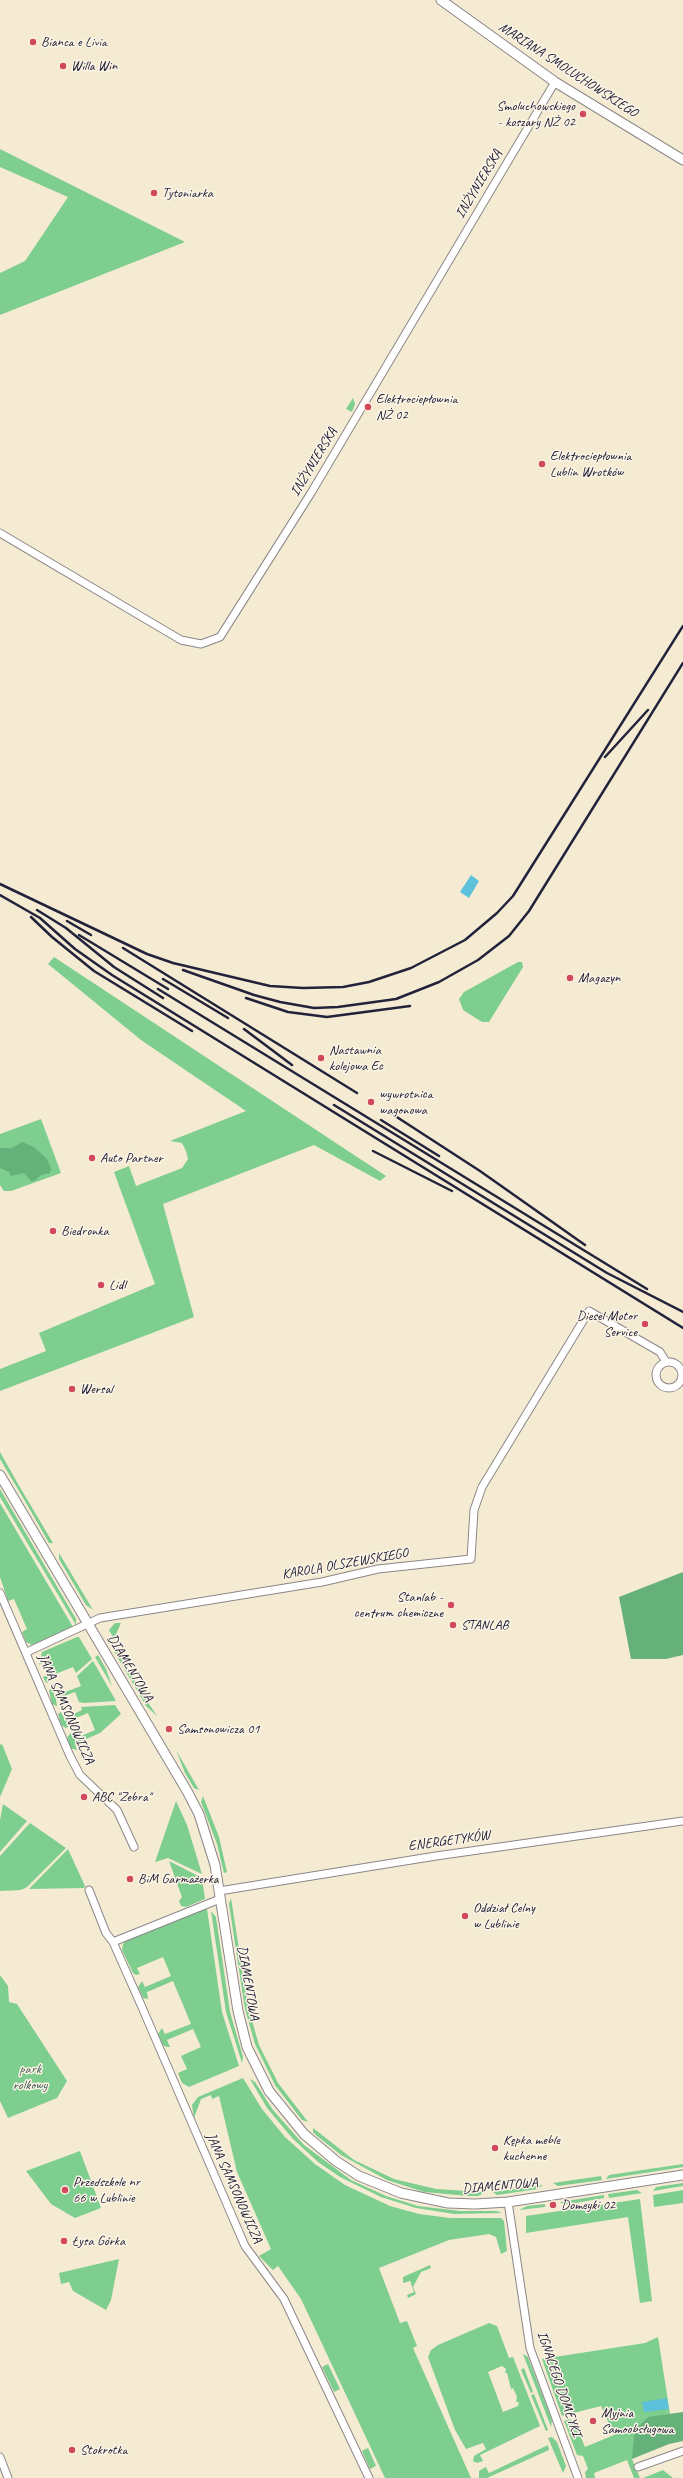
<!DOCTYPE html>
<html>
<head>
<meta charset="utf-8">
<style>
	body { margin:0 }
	canvas { display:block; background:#f5ebd3 }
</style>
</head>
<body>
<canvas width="683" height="2478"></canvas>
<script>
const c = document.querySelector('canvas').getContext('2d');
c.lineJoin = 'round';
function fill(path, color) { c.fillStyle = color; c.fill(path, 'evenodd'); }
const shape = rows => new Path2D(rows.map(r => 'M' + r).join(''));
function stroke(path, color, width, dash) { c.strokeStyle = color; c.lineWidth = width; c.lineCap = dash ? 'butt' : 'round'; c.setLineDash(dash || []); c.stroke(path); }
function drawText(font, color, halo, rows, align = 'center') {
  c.font = font + ' Caveat,sans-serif'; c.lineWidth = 3; c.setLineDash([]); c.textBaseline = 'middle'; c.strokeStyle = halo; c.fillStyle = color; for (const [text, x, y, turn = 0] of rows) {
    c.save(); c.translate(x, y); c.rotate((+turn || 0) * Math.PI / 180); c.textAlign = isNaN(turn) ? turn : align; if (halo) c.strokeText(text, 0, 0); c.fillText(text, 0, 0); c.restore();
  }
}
const green = shape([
	[0,149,185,242,0,315,0,273,25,261,68,197,0,167],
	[353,398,355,404,352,412,346,409],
	[54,957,386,1176,380,1181,314,1145,163,1204,194,1317,0,1391,0,1369,46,1351,39,1333,155,1284,114,1172,129,1166,136,1186,182,1168,188,1159,186,1151,182,1143,170,1141,246,1111,141,1040,48,964],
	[518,962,522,962,523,967,489,1022,482,1022,463,1010,459,999,464,992],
	[41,1119,61,1173,11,1191,4,1191,0,1185,0,1134],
	[0,1452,18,1484,53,1543,49,1543,25,1501,0,1459],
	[0,1489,76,1619,76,1625,0,1497],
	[0,1503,73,1627,32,1645,26,1642,22,1632,27,1629,14,1599,8,1601,0,1577],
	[59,1553,93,1610,86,1605,59,1559],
	[115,1623,121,1623,114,1639,109,1630],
	[77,1637,79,1637,92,1659,76,1673,73,1667,48,1677,49,1682,46,1683,43,1677,49,1674,44,1662,39,1665,42,1652],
	[115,1647,147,1701,157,1716,146,1706,112,1648],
	[98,1655,106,1669,112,1686,95,1657],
	[93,1661,116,1701,83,1703,79,1702,75,1692,56,1699,57,1706,52,1704,49,1690,52,1689,55,1696,81,1686,77,1676],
	[115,1705,121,1714,100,1733,75,1744,77,1750,70,1748,67,1738,69,1735,71,1733,74,1739,95,1730,88,1713,66,1722,68,1727,66,1728,61,1725,58,1714,61,1712,64,1718,82,1710,81,1707],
	[2,1744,12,1769,0,1797,0,1745],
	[176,1750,199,1790,194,1788,185,1773],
	[203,1796,219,1837,227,1872,224,1873,217,1844,201,1802],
	[176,1801,187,1825,202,1874,168,1858,155,1862],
	[3,1804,27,1821,0,1852,0,1820],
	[30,1823,66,1848,27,1887,21,1890,0,1891,0,1856],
	[68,1849,85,1886,84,1888,29,1889],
	[169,1861,202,1878,205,1899,186,1907,181,1906,179,1901,182,1897],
	[231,1898,248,2007,259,2045,278,2083,308,2122,302,2120,275,2085,255,2044,245,2009,229,1904],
	[205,1908,207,1909,222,2012,239,2066,189,2087,182,2083,178,2073,187,2069,181,2056,201,2047,193,2029,167,2040,170,2047,167,2047,163,2045,158,2034,162,2028,165,2034,191,2024,173,1981,147,1992,148,1999,143,1998,138,1987,142,1981,145,1987,171,1976,163,1957,137,1968,140,1974,136,1975,133,1973,122,1950,123,1944,127,1939],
	[211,1911,216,1917,230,2012,243,2057,242,2063,226,2012],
	[0,1975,8,1986,9,2002,17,2004,67,2081,57,2098,8,2118,0,2101],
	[243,2078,262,2109,285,2137,315,2164,345,2185,390,2206,419,2214,450,2218,501,2218,504,2221,507,2251,501,2254,496,2237,489,2234,449,2240,379,2268,400,2323,407,2321,417,2346,413,2348,471,2478,385,2478,301,2299,278,2266,273,2270,259,2256,271,2249,237,2172,219,2096,212,2099,211,2095,201,2099,194,2118,192,2105,198,2097],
	[250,2079,255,2082,273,2110,304,2145,351,2180,386,2196,418,2206,460,2211,496,2211,502,2213,454,2214,416,2208,381,2197,340,2177,318,2162,293,2139,267,2108],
	[313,2128,354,2160,394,2179,436,2189,482,2192,482,2194,478,2196,469,2196,424,2192,387,2180,341,2155,317,2136,313,2132],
	[80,2151,101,2208,75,2218,51,2204,26,2171],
	[683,2164,683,2167,606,2179,609,2175],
	[601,2176,602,2180,558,2186,553,2183],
	[683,2183,683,2186,653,2191,656,2187],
	[543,2185,538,2189,497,2195,493,2192],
	[637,2190,642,2193,609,2198,608,2194],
	[683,2190,683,2203,654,2207,653,2195],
	[604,2195,604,2198,564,2205,560,2202],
	[640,2199,652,2301,640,2303,628,2217,526,2233,526,2216],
	[545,2204,545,2207,519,2210,527,2206],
	[119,2259,111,2300,106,2310,73,2291,69,2282,61,2284,59,2273],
	[430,2265,431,2268,421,2272,413,2287,416,2294,408,2298,407,2295,414,2292,410,2281,403,2283,403,2277],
	[489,2323,497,2326,509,2358,513,2357,540,2426,480,2455,483,2461,477,2463,473,2461,474,2456,486,2449,483,2443,466,2449,455,2430,428,2357,431,2350,438,2345],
	[502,2366,506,2369,505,2373,507,2373,511,2389,513,2388,517,2397,516,2402,519,2402,518,2406,503,2412,488,2372],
	[658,2337,670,2414,664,2415,632,2459,640,2478,634,2478,627,2460,594,2473,595,2478,586,2478,585,2472,588,2469,583,2456,577,2455,564,2421,569,2419,574,2421,585,2447,614,2435,601,2406,562,2416,542,2359,645,2343],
	[523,2354,528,2357,552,2420,551,2427],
	[328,2364,340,2389,334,2392,322,2367],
	[524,2368,533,2392,531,2393,521,2370],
	[534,2394,548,2430,546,2431,531,2395],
	[552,2437,557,2442,566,2466,563,2473,548,2438],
	[548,2445,549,2450,487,2478,479,2478,479,2471,484,2468,486,2467,489,2473],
	[368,2448,376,2466,370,2469,362,2451],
	[663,2470,673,2478,643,2478]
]);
const forest = shape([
	[22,1142,34,1147,47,1159,51,1169,50,1173,41,1175,34,1181,31,1181,24,1173,11,1176,9,1172,0,1168,0,1148,12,1148],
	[683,1572,683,1655,666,1659,631,1659,619,1597],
	[683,2412,683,2441,669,2444,632,2459,634,2436,639,2426,648,2417]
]);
const water = shape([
	[471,875,479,881,469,898,460,892],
	[667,2398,669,2409,644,2412,642,2402]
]);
const minor = shape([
	[0,533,181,640,201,644,220,637,311,493,555,82],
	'656 1375a13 13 0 1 1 26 0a13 13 0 1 1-26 0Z',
	[0,1593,70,1756,80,1775,117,1810,134,1847],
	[27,1652,100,1618,322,1582,378,1569,471,1559,474,1510,482,1487,589,1311,660,1352,666,1362],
	[89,1890,106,1933,113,1942,141,2005,245,2246,284,2299,369,2478],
	[219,1891,436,1856,683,1821],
	[113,1942,220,1899],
	[508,2202,530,2348,578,2478],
	[0,2457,8,2478],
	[638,2467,683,2451]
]);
const tertiary = shape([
	[441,0,555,82,683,160],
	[0,1475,187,1791,199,1814,215,1865,238,2011,247,2047,269,2091,304,2134,336,2161,359,2176,401,2193,448,2203,475,2204,508,2202,683,2175]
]);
const rail = shape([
	[605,757,648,710],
	[0,884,147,954,173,963,270,986,303,988,343,987,369,982,411,968,465,940,497,913,513,896,683,626],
	[0,895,40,918,75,949,112,975,683,1328],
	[37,910,66,928,114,967,163,998],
	[31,917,52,937,94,971,192,1031],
	[67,921,91,935],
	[79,935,168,989],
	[123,948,357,1093],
	[183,970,254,995,280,1002,314,1008,338,1007,396,999,439,982,478,960,509,936,529,911,683,663],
	[163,979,228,1018],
	[158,989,647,1289],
	[246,998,288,1012,327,1017,410,1006],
	[244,1029,292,1065],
	[334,1105,607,1273,683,1312],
	[386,1110,480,1171,585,1245],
	[381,1120,439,1156],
	[373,1151,452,1191]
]);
const markers = [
	[33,42,4,"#d1495b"],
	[63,66,4,"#d1495b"],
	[583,114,4,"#d1495b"],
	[154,193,4,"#d1495b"],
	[368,407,4,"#d1495b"],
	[542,464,4,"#d1495b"],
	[570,978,4,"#d1495b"],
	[321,1058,4,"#d1495b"],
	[371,1102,4,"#d1495b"],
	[92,1158,4,"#d1495b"],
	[53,1231,4,"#d1495b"],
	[101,1285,4,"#d1495b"],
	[645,1324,4,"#d1495b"],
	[72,1389,4,"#d1495b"],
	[451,1605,4,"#d1495b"],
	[453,1625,4,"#d1495b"],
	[169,1729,4,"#d1495b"],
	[84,1797,4,"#d1495b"],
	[130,1879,4,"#d1495b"],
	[465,1916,4,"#d1495b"],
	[495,2148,4,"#d1495b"],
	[65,2190,4,"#d1495b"],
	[553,2205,4,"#d1495b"],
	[64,2241,4,"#d1495b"],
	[593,2421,4,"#d1495b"],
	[72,2450,4,"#d1495b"]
];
const poiNames = [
	["Bianca e Livia",41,42],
	["Willa Win",71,66],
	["Smoluchowskiego",575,106,"right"],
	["- koszary NŻ 02",575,122,"right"],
	["Tytoniarka",162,193],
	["Elektrociepłownia",376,399],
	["NŻ 02",376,415],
	["Elektrociepłownia",550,456],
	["Lublin Wrotków",550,472],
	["Magazyn",578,978],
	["Nastawnia",329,1050],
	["kolejowa Ec",329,1066],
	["wywrotnica",379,1094],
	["wagonowa",379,1110],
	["Auto Partner",100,1158],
	["Biedronka",61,1231],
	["Lidl",109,1285],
	["Diesel Motor",637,1316,"right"],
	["Service",637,1332,"right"],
	["Wersal",80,1389],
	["Stanlab -",443,1597,"right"],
	["centrum chemiczne",443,1613,"right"],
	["STANLAB",461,1625],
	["Samsonowicza 01",177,1729],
	["ABC \"Zebra\"",92,1797],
	["BiM Garmażerka",138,1879],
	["Oddział Celny",473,1908],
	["w Lublinie",473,1924],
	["Kępka meble",503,2140],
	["kuchenne",503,2156],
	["Przedszkole nr",73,2182],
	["66 w Lublinie",73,2198],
	["Domeyki 02",561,2205],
	["Łysa Górka",72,2241],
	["Myjnia",601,2413],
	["Samoobsługowa",601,2429],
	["Stokrotka",80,2450]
];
const streetNames = [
	["MARIANA SMOLUCHOWSKIEGO",568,70,33],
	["INŻYNIERSKA",479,184,-59],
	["INŻYNIERSKA",314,462,-59],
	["KAROLA OLSZEWSKIEGO",345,1564,-10],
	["DIAMENTOWA",130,1668,59],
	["JANA SAMSONOWICZA",66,1709,66],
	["ENERGETYKÓW",449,1841,-8],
	["DIAMENTOWA",248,1983,80],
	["DIAMENTOWA",500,2186,-5],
	["JANA SAMSONOWICZA",234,2188,66],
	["IGNACEGO DOMEYKI",559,2384,71]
];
const parkNames = [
	["park",30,2069],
	["rolkowy",30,2085]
];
fill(green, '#7ece8f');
fill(forest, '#66b17a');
fill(water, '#5dc1db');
stroke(minor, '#8c8687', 9);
stroke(tertiary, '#8c8687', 11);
stroke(minor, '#fff', 7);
stroke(tertiary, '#fff', 9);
stroke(rail, '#22223b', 2.5);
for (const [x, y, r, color] of markers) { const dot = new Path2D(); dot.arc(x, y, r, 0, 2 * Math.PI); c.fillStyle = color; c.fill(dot); stroke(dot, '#fcf5e5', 1.5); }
drawText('14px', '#22223b', '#fcf5e5', poiNames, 'left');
drawText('14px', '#22223b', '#fcf5e5', streetNames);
drawText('14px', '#425e58', '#fcf5e5', parkNames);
</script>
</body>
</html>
